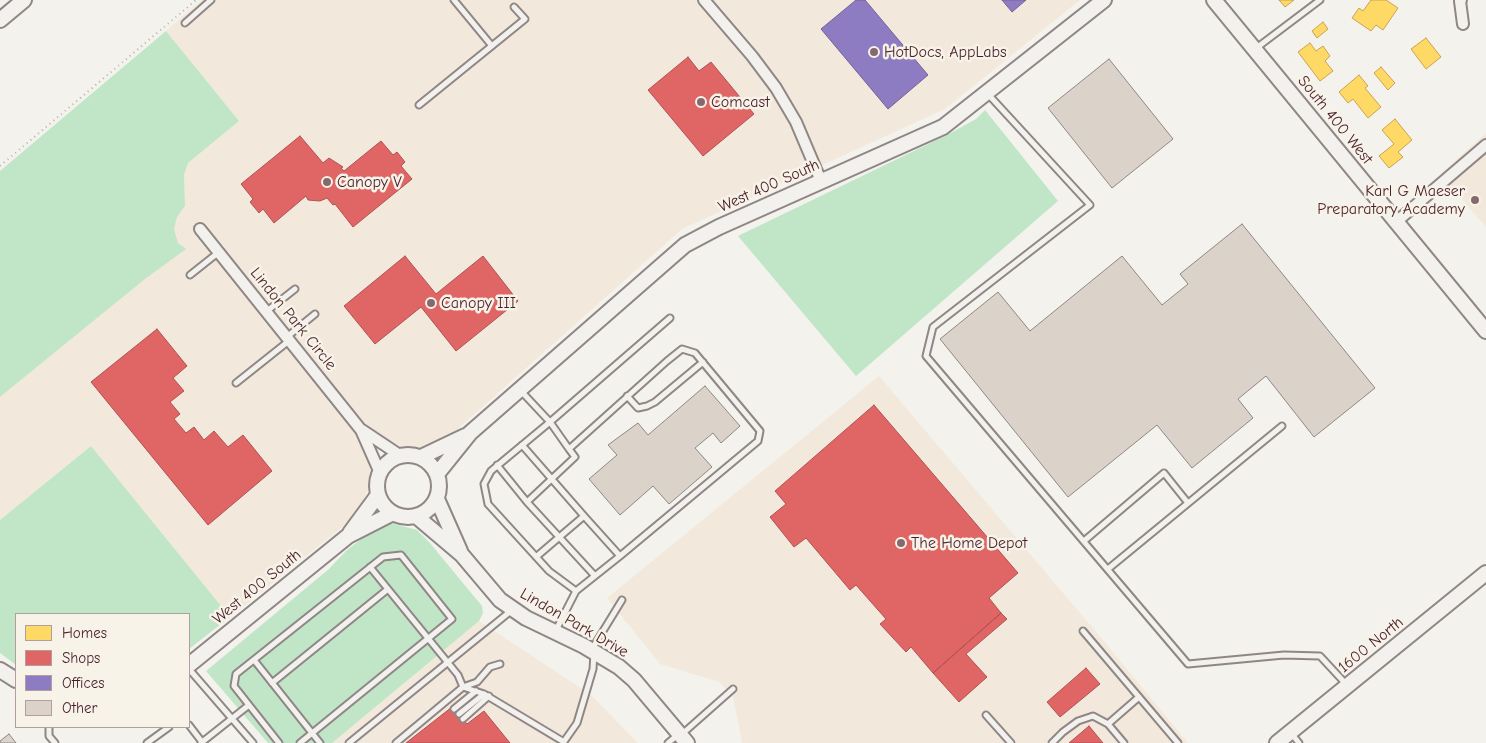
<!DOCTYPE html>
<style>
body{margin:0}
#map{position:relative;width:1486px;height:743px;overflow:hidden;background:#f4f2ec;font-family:"Comic Neue",sans-serif}
canvas{display:block}
.legend{position:absolute;left:15px;top:613px;width:175px;height:115px;box-sizing:border-box;background:#f7f3e8;border:1px solid #b29e9c;margin:0;padding:6px 9px;list-style:none;font-size:15px;color:#4a1f2b}
.legend li{display:flex;align-items:center;gap:10px;height:25px}
.legend b{width:25px;border:1px solid #b29e9c}
</style>
<div id="map">
<canvas width="1486" height="743"></canvas>
<ul class="legend">
<li><b style="height:14px;background:#ffd966"></b>Homes</li>
<li><b style="height:14px;background:#e06666"></b>Shops</li>
<li><b style="height:14px;background:#8e7cc3"></b>Offices</li>
<li><b style="height:14px;background:#dbd3c9"></b>Other</li>
</ul>
</div>
<script>
const c = document.querySelector('canvas').getContext('2d');
c.lineJoin = 'round';
function fillPath(path, color) {
  c.fillStyle = color;
  c.fill(path, 'evenodd');
}
function shape(rows) {
  const path = new Path2D();
  for (const r of rows) {
    if (r.length === 3) {
      path.moveTo(r[0] + r[2], r[1]);
      path.arc(r[0], r[1], r[2], 0, 2 * Math.PI);
      continue;
    }
    path.moveTo(r[0], r[1]);
    for (let i = 2; i < r.length; i += 2) path.lineTo(r[i], r[i + 1]);
  }
  return path;
}
function stroke(path, color, width, dash) {
  c.strokeStyle = color;
  c.lineWidth = width;
  c.lineCap = dash ? 'butt' : 'round';
  c.setLineDash(dash || []);
  c.stroke(path);
}
function write(font, color, halo, rows, align = 'center') {
  c.font = font + ' "Comic Neue",sans-serif';
  c.lineWidth = 5;
  c.setLineDash([]);
  c.textBaseline = 'middle';
  c.strokeStyle = halo;
  c.fillStyle = color;
  for (const [text, x, y, turn = 0] of rows) {
    c.save();
    c.translate(x, y);
    c.rotate((+turn || 0) * Math.PI / 180);
    c.textAlign = isNaN(turn) ? turn : align;
    if (halo) c.strokeText(text, 0, 0);
    c.fillText(text, 0, 0);
    c.restore();
  }
}
fillPath(shape([
 [202,0,1080,0,945,109,682,229,442,443,412,451,383,438,365,452,374,478,356,516,230,617,91,446,0,520,0,397,145,279,185,249,178,243,174,229,177,217,185,206,184,175,188,163,239,121,166,31],
 [1486,133,1486,227,1440,174],
 [879,376,1103,640,1188,743,742,743,733,696,719,682,660,664,607,598],
 [479,621,590,694,638,743,332,743]
]), '#f2e9dc');
fillPath(shape([
 [166,31,239,121,188,163,184,175,185,206,177,217,174,229,178,243,186,249,145,279,0,397,0,171],
 [985,110,1058,201,856,376,738,236,947,135,976,119],
 [91,446,230,617,189,649,189,614,16,614,16,665,0,653,0,520],
 [390,523,417,530,429,542,482,606,483,613,479,621,332,743,268,743,206,671,329,569,347,550,380,525]
]), '#c0e5c7');
const homes = shape([
 [1279,0,1294,0,1285,7,1279,0],
 [1371,0,1386,0,1398,8,1383,30,1376,25,1371,31,1352,18,1359,8,1363,11,1371,0],
 [1323,22,1328,29,1317,38,1312,31,1323,22],
 [1426,38,1441,57,1426,69,1411,49,1426,38],
 [1310,43,1316,51,1323,46,1330,56,1325,61,1333,71,1320,81,1298,52,1310,43],
 [1381,67,1395,83,1388,90,1374,73,1381,67],
 [1359,75,1368,86,1365,88,1381,107,1368,118,1353,99,1348,103,1339,92,1359,75],
 [1395,119,1412,140,1398,152,1403,157,1389,168,1379,156,1394,144,1382,130,1395,119]
]);
fillPath(homes, '#ffd966');
stroke(homes, '#c9a154', 1);
const shops = shape([
 [688,57,699,71,711,62,754,114,703,156,648,90,688,57],
 [300,136,323,163,329,158,343,167,341,168,344,171,381,141,393,155,397,152,405,162,401,166,412,179,353,227,335,204,333,205,327,198,320,201,308,200,306,196,274,223,263,209,259,213,250,202,253,199,241,184,300,136],
 [405,256,436,294,483,256,518,301,456,351,421,307,375,344,344,306,405,256],
 [157,329,187,366,173,378,184,391,170,402,180,414,174,419,186,433,194,427,204,440,214,431,228,447,243,435,272,471,208,525,91,382,157,329],
 [874,405,1018,573,989,598,1001,613,933,673,911,647,906,652,880,624,886,619,856,585,850,590,806,538,794,547,770,517,786,504,775,491,874,405],
 [1001,613,1007,619,966,654,987,677,959,702,933,673,1001,613],
 [1086,668,1100,684,1060,717,1047,702,1086,668],
 [452,707,467,724,484,711,510,743,406,743,452,707],
 [1089,726,1103,743,1069,743,1089,726]
]);
fillPath(shops, '#e06666');
stroke(shops, '#b35154', 1);
const offices = shape([
 [856,0,865,0,928,75,888,109,821,29,856,0],
 [1002,0,1026,0,1012,12,1002,0]
]);
fillPath(offices, '#8e7cc3');
stroke(offices, '#7a6095', 1);
const building = shape([
 [1109,59,1173,139,1112,188,1048,108,1109,59],
 [1242,224,1375,388,1314,437,1266,376,1238,399,1253,418,1192,468,1157,425,1068,497,940,339,998,292,1030,331,1122,256,1162,305,1188,284,1180,274,1242,224],
 [705,386,740,426,721,443,713,433,695,448,712,467,669,504,653,486,620,515,589,479,617,455,608,445,638,423,648,435,705,386],
 [9,734,16,743,0,743,0,741,9,734]
]);
fillPath(building, '#dbd3c9');
stroke(building, '#8f8685', 1);
const lane = shape([
 [454,0,492,46],
 [185,23,211,0],
 [1255,49,1320,0],
 [987,93,1090,205,933,327,926,356,1188,664,1284,655,1320,656,1346,684],
 [419,105,525,19,514,7],
 [190,275,219,252],
 [267,311,295,289],
 [288,336,315,314],
 [236,383,290,340],
 [520,390,550,422,491,471,484,484,488,504,549,571,576,591,620,556,758,441,760,431,695,353,682,349,667,361,569,449,550,422,670,318],
 [627,396,638,408,647,406,655,402,703,362],
 [522,445,584,516,536,557],
 [497,465,527,502,575,457,569,449],
 [527,502,595,576],
 [584,516,620,556],
 [1084,541,1164,473,1188,503],
 [370,567,458,675,463,687,477,682,490,667,500,664],
 [1108,569,1282,426],
 [556,630,576,591],
 [1083,631,1178,743],
 [592,649,622,600],
 [254,660,320,743],
 [189,669,253,743],
 [272,683,388,589],
 [454,709,476,691],
 [459,714,484,694],
 [986,715,1011,743],
 [463,719,489,696],
 [189,725,202,742],
 [49,727,49,736,55,743],
 [1291,733,1299,743],
 [681,735,733,689],
 [147,743,169,727],
 [201,743,249,705],
 [279,743,234,686,236,674,383,557,401,555,452,619,300,743],
 [349,743,512,610],
 [396,743,463,687,484,694,564,742],
 [563,743,577,723,593,669,594,653],
 [668,743,679,734],
 [1052,743,1063,732,1078,721,1093,716,1108,724],
 [1124,743,1108,724,1139,697]
]);
const street = shape([
 [704,0,752,56,776,88,796,122,821,181],
 [1461,0,1460,1,1463,24],
 [1396,222,1486,145],
 [200,229,361,430,380,473],
 [362,430,401,456]
]);
const secondary = shape([
 [1214,0,1486,331],
 [0,20,24,0],
 [408,486,31],
 [421,457,465,436],
 [437,474,470,433,685,245,719,227,943,127,1104,0],
 [437,499,460,551],
 [416,516,462,555,500,600,526,618,584,646,619,667,634,680,687,743],
 [350,533,378,495],
 [189,665,348,536,393,513],
 [0,670,16,680],
 [1277,743,1486,573]
]);
stroke(lane, '#8f8685', 9);
stroke(street, '#8f8685', 14);
stroke(secondary, '#8f8685', 18);
stroke(shape([
 [0,166,196,0]
]), '#b6b0ae', 2, [1, 4]);
stroke(lane, '#f2f1ed', 5);
stroke(street, '#f2f1ed', 10);
stroke(secondary, '#f2f1ed', 14);
for (const [x, y, r, color] of [
 [874,52,5,"#86696f"],
 [701,102,5,"#86696f"],
 [327,182,5,"#86696f"],
 [1475,200,5,"#86696f"],
 [431,303,5,"#86696f"],
 [901,543,5,"#86696f"]
]) {
  const dot = new Path2D();
  dot.arc(x, y, r, 0, 2 * Math.PI);
  c.fillStyle = color;
  c.fill(dot);
  stroke(dot, '#f7f3e8', 2);
}
write('16px', '#4a1f2b', '#f7f3e8', [
 ["HotDocs, AppLabs",884,52],
 ["Comcast",711,102],
 ["Canopy V",337,182],
 ["Karl G Maeser",1465,191,"right"],
 ["Preparatory Academy",1465,209,"right"],
 ["Canopy III",441,303],
 ["The Home Depot",911,543]
], 'left');
write('16px', '#4a1f2b', '#f7f3e8', [
 ["South 400 West",1335,120,51],
 ["West 400 South",769,186,-24],
 ["Lindon Park Circle",293,319,51],
 ["West 400 South",257,587,-39],
 ["Lindon Park Drive",574,623,30],
 ["1600 North",1371,645,-39]
]);
</script>
